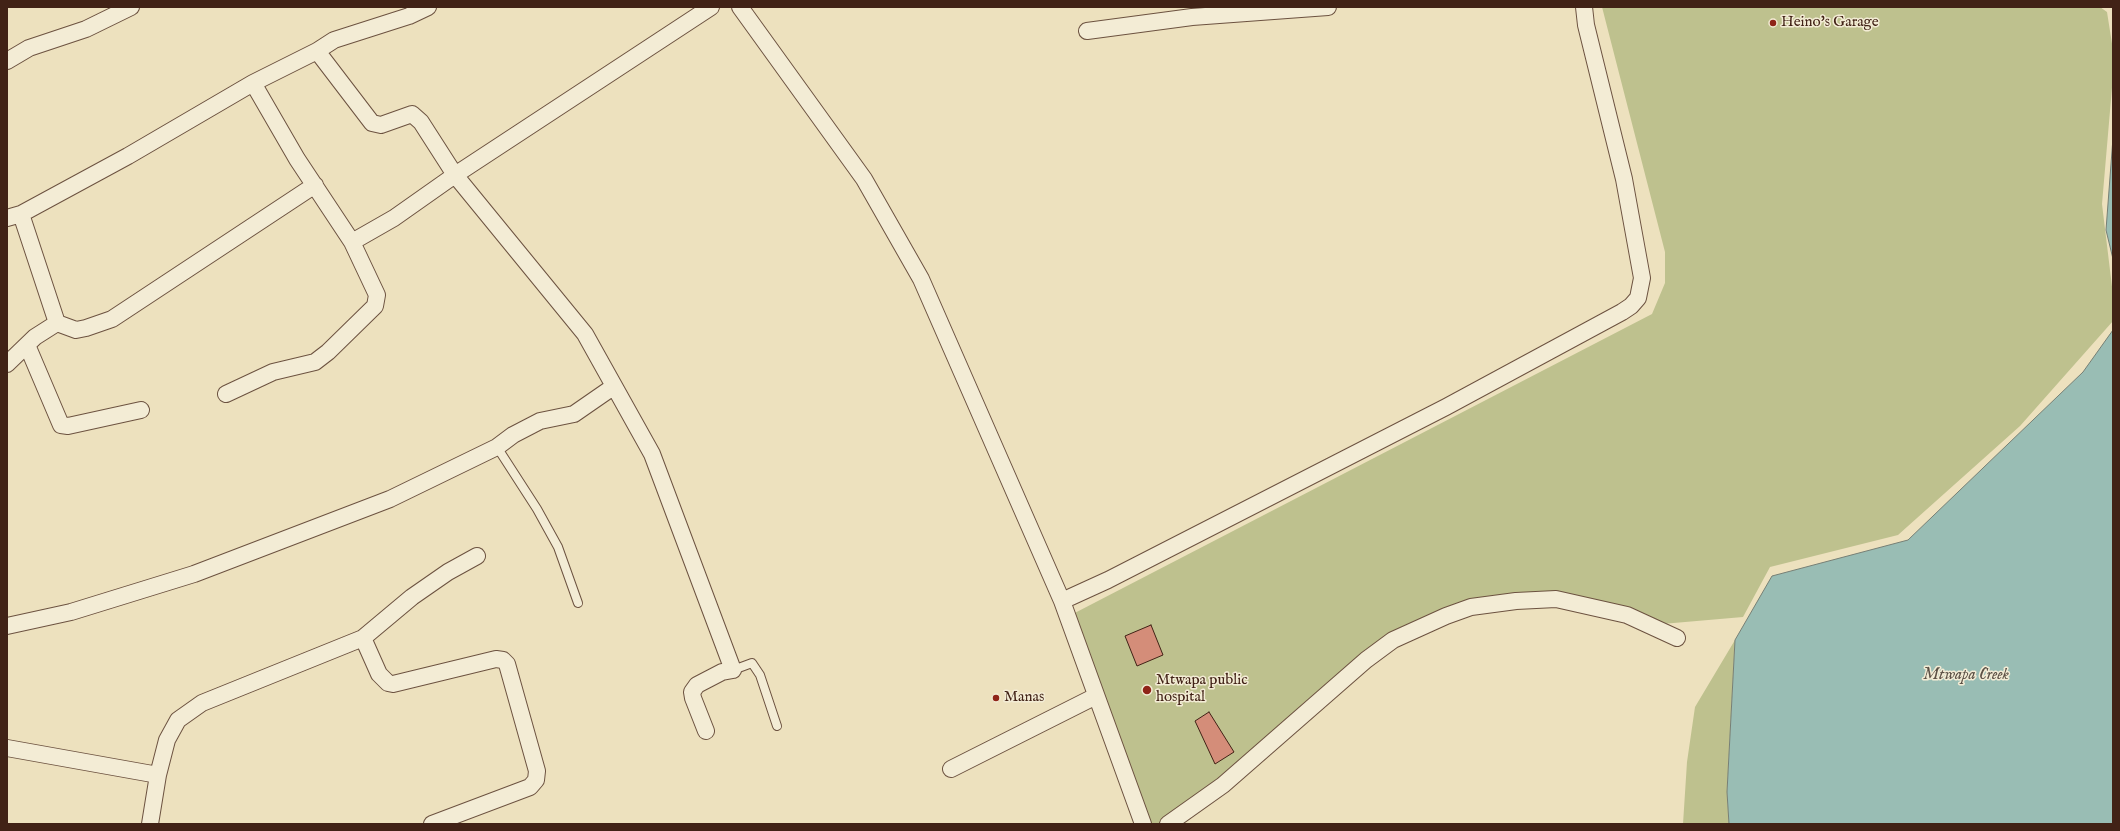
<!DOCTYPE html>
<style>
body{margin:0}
#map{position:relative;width:2120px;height:831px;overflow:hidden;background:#ede1be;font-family:"IM FELL English",serif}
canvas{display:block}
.frame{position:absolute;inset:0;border:8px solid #412216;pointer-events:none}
</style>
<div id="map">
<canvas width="2120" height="831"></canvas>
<div class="frame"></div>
</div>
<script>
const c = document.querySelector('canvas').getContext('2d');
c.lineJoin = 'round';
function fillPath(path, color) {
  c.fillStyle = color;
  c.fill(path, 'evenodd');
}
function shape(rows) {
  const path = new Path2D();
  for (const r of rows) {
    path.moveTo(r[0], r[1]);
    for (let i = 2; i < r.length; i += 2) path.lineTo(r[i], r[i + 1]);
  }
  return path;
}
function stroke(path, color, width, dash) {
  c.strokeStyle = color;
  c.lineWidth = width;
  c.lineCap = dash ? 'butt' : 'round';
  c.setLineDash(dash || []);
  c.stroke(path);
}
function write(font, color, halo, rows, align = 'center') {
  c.font = font + ' "IM FELL English",serif';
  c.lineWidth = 3;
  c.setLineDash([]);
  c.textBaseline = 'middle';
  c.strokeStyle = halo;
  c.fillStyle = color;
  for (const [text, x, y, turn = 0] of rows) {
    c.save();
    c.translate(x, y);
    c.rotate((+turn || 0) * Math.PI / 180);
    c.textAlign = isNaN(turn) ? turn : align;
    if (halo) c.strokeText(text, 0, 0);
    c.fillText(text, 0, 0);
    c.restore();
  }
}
fillPath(shape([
 [1602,7,2100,7,2107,12,2113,50,2113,76,2102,204,2113,295,2113,321,2020,426,1898,535,1770,567,1743,617,1662,624,1594,602,1438,613,1163,824,1151,824,1067,617,1652,314,1665,283,1665,252],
 [1735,640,1727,792,1729,824,1683,824,1687,762,1695,707]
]), '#bec18e');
const water = shape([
 [2113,138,2113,259,2106,230,2113,138],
 [2113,330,2113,824,1729,824,1727,792,1735,640,1772,576,1908,540,2083,372,2113,330]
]);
fillPath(water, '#99bdb4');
stroke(water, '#767f75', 1);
const building = shape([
 [1151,625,1163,655,1137,666,1125,636,1151,625],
 [1209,712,1234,752,1215,764,1195,721,1209,712]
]);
fillPath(building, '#d48d79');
stroke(building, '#412216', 1);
const lane = shape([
 [497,447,537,509,558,547,578,603],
 [733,670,752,663,760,675,777,726]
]);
const street = shape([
 [740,7,864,179,921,279,1062,601,1143,824],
 [1087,31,1192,17,1328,7],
 [317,51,372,123,381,125,412,114,421,122,455,175,585,334,652,454,733,670,722,672,697,685,692,692,693,698,706,731],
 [7,61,29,48,86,29,131,7],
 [253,83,317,51,334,40,409,16,428,7],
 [21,214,57,323],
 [7,218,21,214,128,156,253,83,297,159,352,242],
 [27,345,61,425,68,426,141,410],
 [7,364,35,337,57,323,76,330,86,328,112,319,315,185],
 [226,394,273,372,315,362,328,352,375,306,377,295,352,242,394,218,455,175,711,7],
 [1062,601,1108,580,1446,407,1622,312,1631,306,1638,298,1642,278,1624,179,1586,25,1584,7],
 [7,626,71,612,194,574,390,499,497,447,513,435,540,421,574,414,613,387],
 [363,638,379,674,388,683,393,684,496,659,503,660,507,664,537,771,536,780,530,787,432,824],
 [7,748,158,775,167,740,178,720,202,703,363,638,412,597,448,572,477,556],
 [951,769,1096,696],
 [150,824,158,775],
 [1168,824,1223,785,1366,660,1393,640,1446,616,1471,607,1516,601,1556,599,1627,615,1677,638]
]);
stroke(lane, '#6c5240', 10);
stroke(street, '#6c5240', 18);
stroke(lane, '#f3ecd5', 8);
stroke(street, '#f3ecd5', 16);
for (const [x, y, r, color] of [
 [1773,23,4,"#8f2418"],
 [1147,690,5,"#8f2418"],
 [996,698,4,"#8f2418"]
]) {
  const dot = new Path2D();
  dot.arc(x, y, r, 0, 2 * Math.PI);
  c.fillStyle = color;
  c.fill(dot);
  stroke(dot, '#f3ecd5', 1.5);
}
write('15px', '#412216', '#f3ecd5', [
 ["Heino's Garage",1781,23],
 ["Mtwapa public",1156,681],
 ["hospital",1156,698],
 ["Manas",1004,698]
], 'left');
write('italic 16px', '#5b5045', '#f3ecd5', [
 ["Mtwapa Creek",1966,676]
]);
</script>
